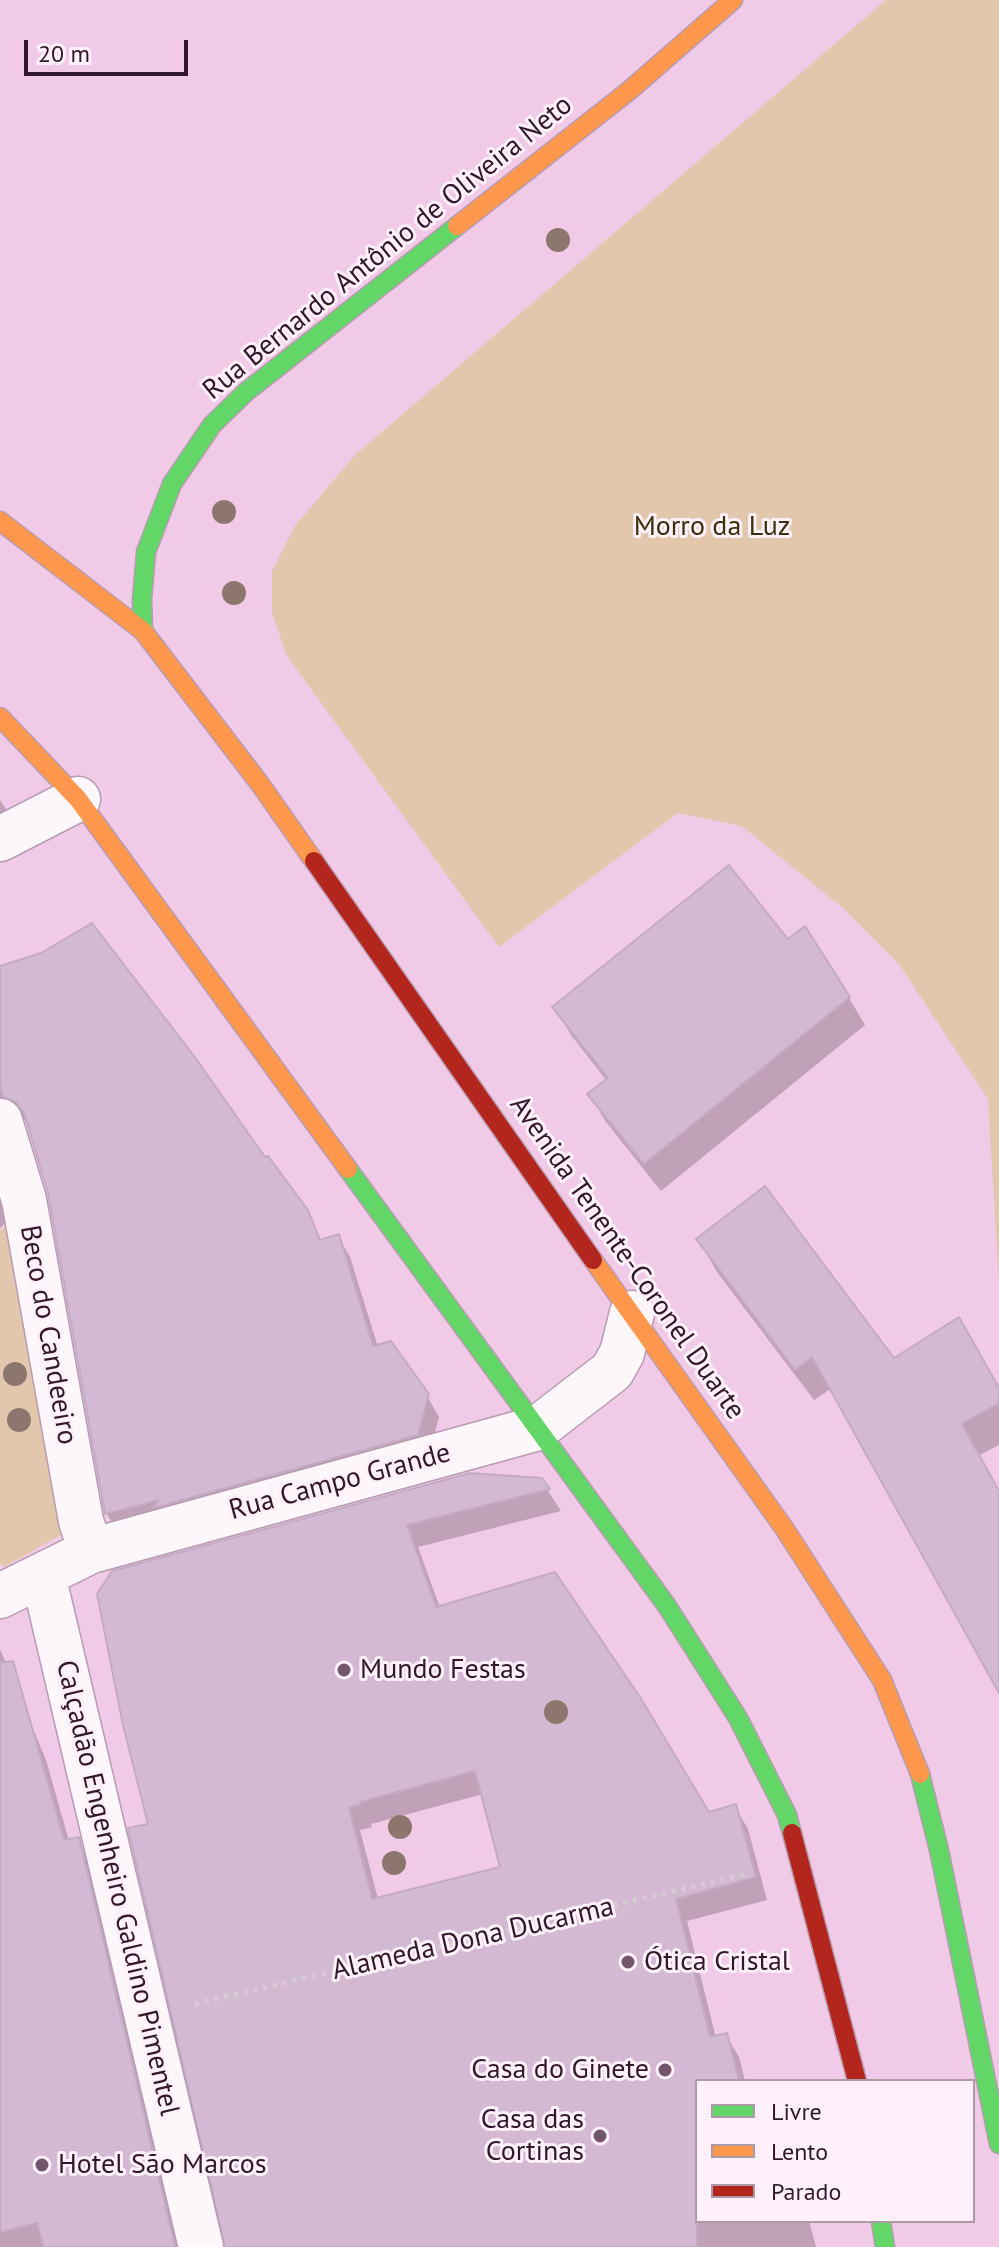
<!DOCTYPE html>
<meta charset="utf-8">
<style>
body{margin:0}
#map{position:relative;width:999px;height:2247px;overflow:hidden;background:#f0cae6;font-family:"PT Sans",sans-serif}
canvas{display:block}
.legend{position:absolute;left:695px;top:2079px;width:280px;height:144px;box-sizing:border-box;background:#fff0fa;border:2px solid #ad9aa7;margin:0;padding:10px 14px;list-style:none;font-size:24px;color:#31182b}
.legend li{display:flex;align-items:center;gap:16px;height:40px}
.legend b{width:40px;border:2px solid #ad9aa7}
.scale{position:absolute;left:24px;top:40px;width:164px;height:36px;box-sizing:border-box;border:4px solid #31182b;border-top:0;padding-left:10px;font-size:24px;line-height:28px;white-space:nowrap;color:#31182b;-webkit-text-stroke:6px #fff0fa;paint-order:stroke}
</style>
<div id="map">
<canvas width="999" height="2247"></canvas>
<ul class="legend">
<li><b style="height:10px;background:#63d668"></b>Livre</li>
<li><b style="height:10px;background:#ff974d"></b>Lento</li>
<li><b style="height:10px;background:#b3261e"></b>Parado</li>
</ul>
<div class="scale">20 m</div>
</div>
<script>
const c = document.querySelector('canvas').getContext('2d');
c.lineJoin = 'round';
function fillPath(path, color) {
  c.fillStyle = color;
  c.fill(path, 'evenodd');
}
function shape(rows) {
  const path = new Path2D();
  for (const r of rows) {
    path.moveTo(r[0], r[1]);
    for (let i = 2; i < r.length; i += 2) path.lineTo(r[i], r[i + 1]);
  }
  return path;
}
function stroke(path, color, width, dash) {
  c.strokeStyle = color;
  c.lineWidth = width;
  c.lineCap = dash ? 'butt' : 'round';
  c.setLineDash(dash || []);
  c.stroke(path);
}
function write(font, color, halo, rows, align = 'center') {
  c.font = font + ' "PT Sans",sans-serif';
  c.lineWidth = 6;
  c.setLineDash([]);
  c.textBaseline = 'middle';
  c.strokeStyle = halo;
  c.fillStyle = color;
  for (const [text, x, y, turn = 0] of rows) {
    c.save();
    c.translate(x, y);
    c.rotate((+turn || 0) * Math.PI / 180);
    c.textAlign = isNaN(turn) ? turn : align;
    if (halo) c.strokeText(text, 0, 0);
    c.fillText(text, 0, 0);
    c.restore();
  }
}
fillPath(shape([
 [886,0,999,0,999,1281,988,1099,899,964,844,909,742,826,678,813,499,947,287,656,272,613,272,571,295,526,355,455],
 [16,1219,75,1527,4,1567,0,1563,0,1230]
]), '#e2c7ac');
fillPath(shape([
 [0,800,18,828,0,840],
 [787,942,849,998,865,1025,661,1191,606,1122,590,1095,607,1081,571,1035,555,1008],
 [0,968,265,1160,306,1211,322,1242,338,1236,350,1257,378,1347,427,1396,439,1417,429,1455,119,1534,107,1514,51,1195,28,1122,18,1117,0,1120],
 [0,1194,8,1221,0,1228],
 [699,1240,894,1361,999,1391,999,1445,978,1456,999,1494,999,1689,832,1388,814,1400,717,1272],
 [541,1480,561,1511,418,1547,440,1608,708,1814,735,1807,748,1829,767,1900,687,1921,716,2038,726,2035,739,2057,745,2081,697,2081,697,2221,809,2221,816,2247,227,2247,150,1825,99,1595],
 [483,1794,502,1868,378,1899,360,1830,372,1827,371,1824],
 [0,1649,46,1760,69,1841,78,1839,91,1862,181,2247,0,2247]
]), '#0003');
const building = shape([
 [729,865,788,939,805,926,850,997,644,1164,587,1094,608,1078,552,1007,729,865],
 [92,923,194,1056,265,1157,268,1156,308,1210,320,1240,339,1234,373,1346,391,1341,429,1394,418,1435,153,1508,159,1500,105,1514,48,1193,24,1113,16,1102,3,1097,0,1085,0,966,41,953,92,923],
 [765,1186,894,1358,959,1317,999,1388,999,1403,962,1424,999,1491,999,1693,812,1357,795,1370,696,1239,765,1186],
 [470,1473,542,1478,550,1489,407,1525,436,1607,555,1572,640,1697,709,1812,736,1804,756,1877,676,1899,710,2037,727,2033,739,2081,697,2081,697,2247,225,2247,128,1828,148,1824,123,1725,97,1594,112,1571,470,1473],
 [475,1771,500,1867,372,1899,349,1808,360,1805,360,1802,475,1771],
 [13,1661,64,1840,79,1837,175,2247,44,2247,37,2223,0,2232,0,1663,13,1661]
]);
fillPath(building, '#d3b9d2');
stroke(building, '#c4abc3', 2);
const street = shape([
 [0,839,78,799],
 [0,1121,24,1200,81,1521,91,1551],
 [43,1575,201,2247],
 [0,1596,91,1551,538,1428,612,1371,622,1353,632,1313]
]);
const fast = shape([
 [143,631,142,600,146,552,172,484,212,425,246,392,457,226],
 [348,1169,667,1606,738,1718,787,1815,792,1833],
 [920,1774,939,1850,999,2144],
 [881,2221,885,2247]
]);
const slow = shape([
 [457,226,630,90,733,0],
 [0,521,143,631,260,784,314,861],
 [0,717,78,799,348,1169],
 [593,1260,784,1528,882,1680,920,1774]
]);
const jam = shape([
 [314,861,593,1260],
 [792,1833,857,2081]
]);
stroke(street, '#b89cb1', 47);
stroke(fast, '#b89cb1', 21);
stroke(slow, '#b89cb1', 21);
stroke(jam, '#b89cb1', 21);
stroke(shape([
 [195,2004,750,1873]
]), '#d7ccd4', 5, [4, 6]);
stroke(street, '#fdf7fb', 44);
stroke(fast, '#63d668', 18);
stroke(slow, '#ff974d', 18);
stroke(jam, '#b3261e', 18);
c.fillStyle = '#8c766e';
for (const [x, y] of [
 [558,240],
 [224,512],
 [234,593],
 [15,1374],
 [19,1420],
 [556,1712],
 [400,1827],
 [394,1863]
]) {
  c.beginPath();
  c.arc(x, y, 12, 0, 2 * Math.PI);
  c.fill();
}
for (const [x, y, r, color] of [
 [344,1670,8,"#74566c"],
 [628,1962,8,"#74566c"],
 [665,2070,8,"#74566c"],
 [600,2136,8,"#74566c"],
 [42,2165,8,"#74566c"]
]) {
  const dot = new Path2D();
  dot.arc(x, y, r, 0, 2 * Math.PI);
  c.fillStyle = color;
  c.fill(dot);
  stroke(dot, '#fff0fa', 3);
}
write('28px', '#31182b', '#fff0fa', [
 ["Rua Bernardo Antônio de Oliveira Neto",388,248,-39],
 ["Avenida Tenente-Coronel Duarte",627,1258,55],
 ["Beco do Candeeiro",48,1335,80],
 ["Rua Campo Grande",340,1482,-15],
 ["Calçadão Engenheiro Galdino Pimentel",117,1888,77],
 ["Alameda Dona Ducarma",473,1939,-13]
]);
write('28px', '#3a310b', '#fff0fa', [
 ["Morro da Luz",712,527]
]);
write('28px', '#31182b', '#fff0fa', [
 ["Mundo Festas",360,1670],
 ["Ótica Cristal",644,1962],
 ["Casa do Ginete",649,2070,"right"],
 ["Casa das",584,2120,"right"],
 ["Cortinas",584,2152,"right"],
 ["Hotel São Marcos",58,2165]
], 'left');
</script>
